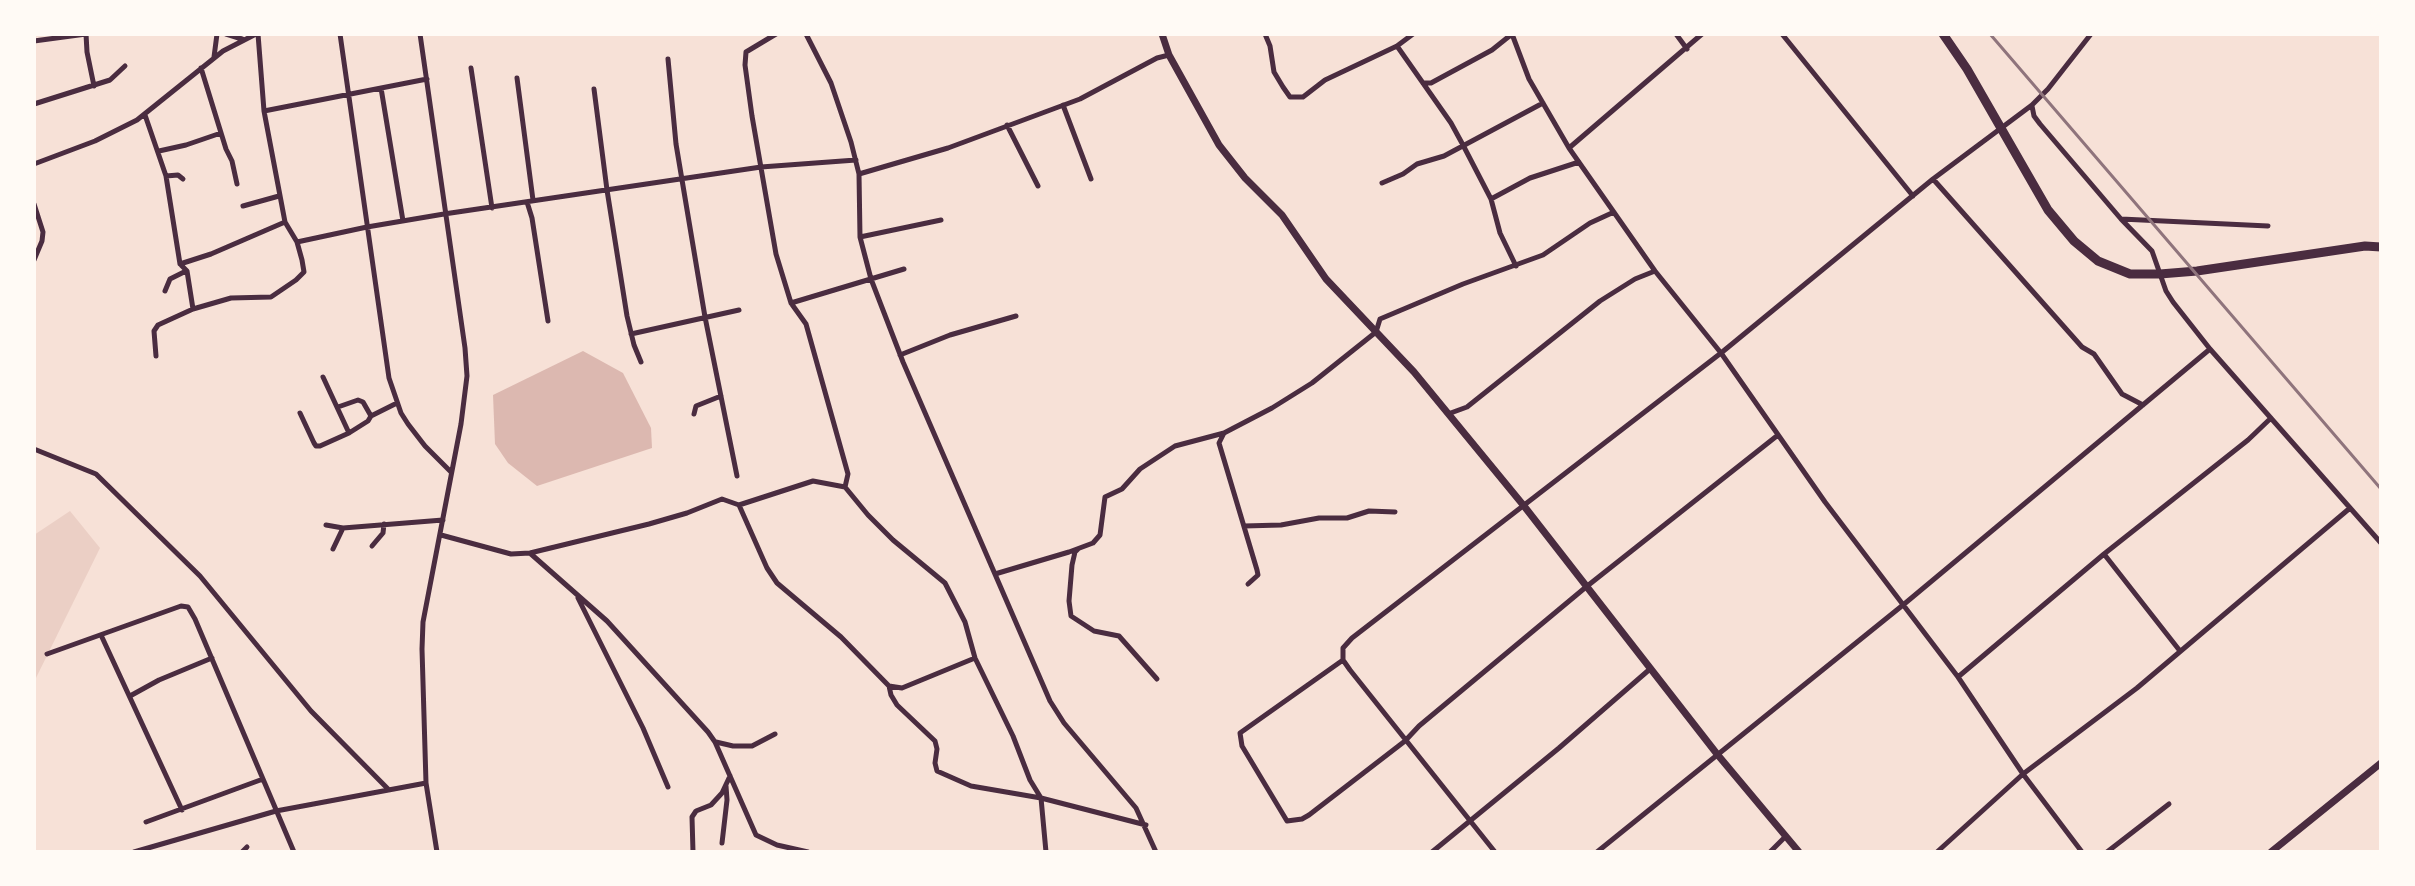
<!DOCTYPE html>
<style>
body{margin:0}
#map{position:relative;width:2415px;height:886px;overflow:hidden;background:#f7e1d7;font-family:"Titillium Web",sans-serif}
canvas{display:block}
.frame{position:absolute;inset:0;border:36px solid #fffaf5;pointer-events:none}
</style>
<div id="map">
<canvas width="2415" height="886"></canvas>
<div class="frame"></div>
</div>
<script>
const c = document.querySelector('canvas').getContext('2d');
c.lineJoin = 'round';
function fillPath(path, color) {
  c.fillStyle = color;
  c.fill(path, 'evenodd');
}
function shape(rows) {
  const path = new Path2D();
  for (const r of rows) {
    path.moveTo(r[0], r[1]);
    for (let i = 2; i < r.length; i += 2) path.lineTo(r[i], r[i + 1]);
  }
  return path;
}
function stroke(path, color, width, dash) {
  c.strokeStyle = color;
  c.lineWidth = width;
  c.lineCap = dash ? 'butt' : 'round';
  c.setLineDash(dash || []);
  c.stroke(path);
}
fillPath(shape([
 [70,511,100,548,34,682,34,535]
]), '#ebcfc5');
fillPath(shape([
 [583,351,623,373,651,428,652,448,537,486,508,463,495,444,493,395]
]), '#dcb8b0');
stroke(shape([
 [226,34,242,39],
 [340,34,389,378,401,413,408,424,425,446,451,472],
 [420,34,465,348,467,376,461,424,423,622,422,649,426,783,437,852],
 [776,34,746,52,745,65,752,116,776,254,791,303,806,324,848,474,845,487],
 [806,34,831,83,851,142,859,174,860,237,871,279,903,362,1050,701,1064,723,1136,808,1156,852],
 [1265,34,1270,46,1274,72,1283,87,1290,97,1303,97,1325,80,1397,46,1413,34],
 [1512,34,1529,79,1569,148,1655,271,1721,353,1825,502,1958,677,2023,774,2082,852],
 [1676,34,1687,49],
 [1782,34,1913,196],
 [34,41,86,34,87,52,94,86],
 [1397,46,1451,123,1463,145,1491,199,1500,233,1516,266],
 [214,57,217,34],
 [668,59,676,144,705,317,737,476],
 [201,68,226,149,232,161,237,184],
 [471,68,492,208],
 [517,78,533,200],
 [1423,83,1431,83,1492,50,1512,34],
 [381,88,403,221],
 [594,89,607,190,627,316,634,345,641,362],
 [34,104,110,80,125,66],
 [1063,105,1091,179],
 [2032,106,2034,116,2040,124,2121,219,2268,226],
 [264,111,427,79],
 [145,115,166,176,180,264,187,271,193,309,158,325,154,331,156,356],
 [1007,125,1038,186],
 [1569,148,1702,34],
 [159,151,186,145,221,133],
 [34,164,95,141,137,120,223,51,256,34],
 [859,174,948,148,1080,99,1157,58,1169,55],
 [166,176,178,175,183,179],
 [1933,179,2082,347,2094,354,2122,394,2143,405],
 [1382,183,1403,174,1417,164,1444,156,1543,103],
 [1491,199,1530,178,1579,162],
 [527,202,532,218,548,321],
 [34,204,43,232,42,241,34,260],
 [243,206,279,196],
 [2121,219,2152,251,2166,291,2173,302,2210,349,2381,543],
 [860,237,941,220],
 [297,242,367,227,444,214,761,167,856,160],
 [180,264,211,254,285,222,264,111,258,34],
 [165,291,170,279,186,271],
 [791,303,904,269],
 [193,309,231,298,271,297,296,280,304,272,302,260,297,242,285,222],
 [631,334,739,310],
 [900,355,950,335,1016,316],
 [323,377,349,433],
 [338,407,358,400,363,402,371,416],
 [300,413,314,443,316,446,320,446,349,433,368,421,371,416,397,403],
 [694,414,696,406,721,396],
 [1448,414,1467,407,1600,301,1635,279,1655,271],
 [1224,433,1219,443,1257,570,1258,575,1248,584],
 [34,449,96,474,200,576,311,711,388,789],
 [739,505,767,568,777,583,841,637,889,686,902,688,975,658],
 [326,525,343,528,443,520],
 [1244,526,1281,525,1319,518,1347,518,1369,511,1395,512],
 [441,535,511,554,530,553,649,524,687,513,722,499,739,505,813,481,845,487,868,515,893,540,945,583,965,622,975,658,1013,736,1030,780,1041,798,1146,825],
 [372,546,383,533,384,524],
 [333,549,343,528],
 [1078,549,1075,552,1072,565,1069,601,1071,616,1094,631,1119,636,1157,679],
 [531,554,607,621,708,732,715,742,756,835,777,845,808,852],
 [2104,554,2180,651],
 [995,574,1069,552,1093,543,1100,535,1105,497,1122,489,1140,469,1175,446,1224,433,1272,408,1312,383,1376,332,1380,319,1463,284,1543,255,1590,223,1614,212],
 [578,598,643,728,668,787],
 [101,635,182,810],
 [47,654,181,606,188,607,195,619,294,852],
 [1343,660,1240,733,1242,746,1287,821,1302,819,1309,815,1405,741,1419,726,1586,587,1778,435],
 [1958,677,2104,554,2248,440,2271,418],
 [889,686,891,695,897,705,935,741,937,749,935,763,937,771,971,786,1041,798,1046,852],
 [130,696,159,680,212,658],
 [716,742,733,746,752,746,775,734],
 [146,822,263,779],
 [722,843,727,800,726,786],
 [134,852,276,811,426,783],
 [242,852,247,847],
 [693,852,692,817,696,811,711,805,722,793,730,776],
 [1432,852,1559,748,1650,669],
 [1495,852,1350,670,1343,660,1343,648,1352,638,1721,353,1933,179,2032,105,2048,89,2091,34],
 [1597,852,1903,605,2210,349],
 [1770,852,1786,836],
 [1937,852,2023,774,2137,688,2350,508],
 [2107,852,2169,804]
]), '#4a2c40', 5);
stroke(shape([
 [1162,34,1169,55,1219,145,1245,178,1282,215,1326,279,1414,372,1524,506,1717,754,1799,852],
 [2271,852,2381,763]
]), '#4a2c40', 7);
stroke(shape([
 [1943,34,1967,69,2048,210,2074,241,2098,261,2130,274,2160,274,2197,271,2365,246,2381,247]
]), '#4a2c40', 9);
stroke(shape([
 [1990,34,2381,489]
]), '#8f747c', 3);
</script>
